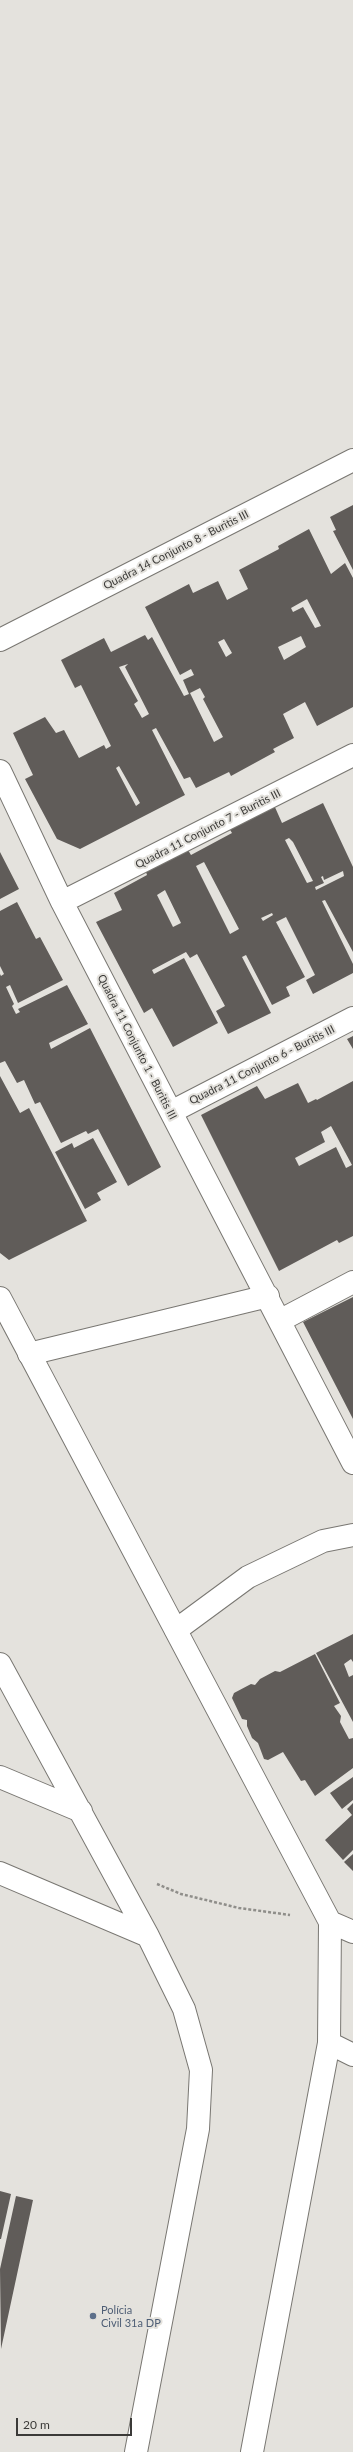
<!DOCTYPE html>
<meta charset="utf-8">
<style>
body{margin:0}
#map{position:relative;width:353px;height:2452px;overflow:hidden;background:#e4e2dd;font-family:Lato,sans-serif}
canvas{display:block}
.scale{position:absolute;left:16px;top:2418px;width:116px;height:18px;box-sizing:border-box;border:2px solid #3b3a38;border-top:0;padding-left:5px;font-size:12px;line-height:14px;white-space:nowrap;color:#3b3a38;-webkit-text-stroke:3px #e4e2dd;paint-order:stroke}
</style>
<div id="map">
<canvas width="353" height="2452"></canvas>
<div class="scale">20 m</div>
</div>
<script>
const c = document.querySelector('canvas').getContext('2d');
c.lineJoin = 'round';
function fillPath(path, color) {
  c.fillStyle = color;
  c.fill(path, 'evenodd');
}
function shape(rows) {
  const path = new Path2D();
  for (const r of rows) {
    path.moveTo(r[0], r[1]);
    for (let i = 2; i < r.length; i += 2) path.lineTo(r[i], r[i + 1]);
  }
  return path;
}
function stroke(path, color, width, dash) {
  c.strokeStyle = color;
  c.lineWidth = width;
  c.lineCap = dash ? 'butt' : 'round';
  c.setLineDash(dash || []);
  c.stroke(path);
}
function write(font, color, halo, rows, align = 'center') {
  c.font = font + ' Lato,sans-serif';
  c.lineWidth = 4;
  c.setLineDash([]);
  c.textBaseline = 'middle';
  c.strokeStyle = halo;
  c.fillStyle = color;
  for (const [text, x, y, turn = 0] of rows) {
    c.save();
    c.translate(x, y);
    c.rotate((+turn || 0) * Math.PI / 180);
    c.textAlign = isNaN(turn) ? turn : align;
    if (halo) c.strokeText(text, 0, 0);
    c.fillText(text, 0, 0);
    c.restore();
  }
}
fillPath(shape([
 [353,505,353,570,333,531,336,530,330,517],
 [309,529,331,574,345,563,353,578,353,707,317,726,305,702,283,714,294,738,273,749,275,752,231,776,229,772,196,788,190,777,184,779,156,728,152,730,185,795,80,849,57,839,25,779,33,775,13,733,45,717,56,733,64,730,79,758,104,745,106,749,111,746,81,685,75,688,61,660,104,638,111,652,145,635,148,640,152,637,184,696,189,694,183,680,194,675,191,669,180,675,145,607,189,584,193,593,218,581,227,600,248,589,239,570,279,549,278,546],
 [307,599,321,626,315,628,303,607,293,612,291,608],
 [301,636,306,647,284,660,278,647],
 [224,639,232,653,226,657,218,642],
 [128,664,125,667,149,714,142,718,134,704,138,701,119,667],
 [200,688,205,697,203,699,223,737,214,742,190,693],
 [119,766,140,803,136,806,116,768],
 [323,803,353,867,353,952,325,900,322,901,353,964,353,973,313,994,306,980,315,975,286,917,276,922,305,977,286,987,290,996,272,1005,246,955,242,957,271,1013,228,1034,216,1011,225,1006,197,954,190,958,186,952,152,970,154,974,184,958,218,1023,173,1047,152,1008,144,1013,96,922,122,910,114,893,147,875,146,872,188,850,191,855,232,833,229,828,274,805,282,823],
 [289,838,293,842,313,881,307,883,285,840],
 [204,862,239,929,230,934,196,866],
 [343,871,344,876,316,890,315,887,324,883,321,877,323,876,324,880],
 [165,890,181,923,173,927,157,895],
 [272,913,273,915,263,921,261,918],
 [0,852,19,889,0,899],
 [17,902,36,939,40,937,63,980,18,1003,10,985,6,987,14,1004,12,1006,16,1014,20,1012,18,1009,67,985,88,1024,49,1043,51,1049,90,1028,161,1167,128,1186,98,1129,88,1134,86,1131,61,1143,40,1102,35,1104,24,1080,17,1083,5,1061,0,1063,0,974,1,976,4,974,0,966,0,911],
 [353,1036,353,1049,347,1039],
 [0,1076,20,1113,29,1108,87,1221,9,1260,0,1253],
 [353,1081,353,1236,339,1243,337,1240,279,1271,201,1115,257,1086,265,1099,298,1083,308,1103,316,1099,317,1100],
 [331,1126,352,1165,346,1168,336,1147,299,1166,295,1158,325,1142,321,1132],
 [93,1138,117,1182,97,1193,101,1200,85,1209,55,1152,72,1143,74,1148],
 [353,1297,353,1419,303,1322],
 [353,1634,353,1662,351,1659,344,1664,349,1677,353,1675,353,1722,316,1653],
 [315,1654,340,1703,334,1706,341,1716,340,1722,349,1739,353,1738,353,1768,315,1796,305,1780,301,1781,283,1752,268,1760,264,1759,258,1743,252,1738,247,1726,247,1720,242,1719,232,1698,234,1693,251,1684,255,1685,260,1679,275,1671,280,1672],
 [353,1777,353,1800,342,1809,330,1793],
 [353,1803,353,1850,343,1860,325,1840,352,1815,347,1809],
 [353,1854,353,1871,344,1862],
 [0,2191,11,2194,1,2239,0,2239],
 [16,2196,33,2200,1,2349,0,2269]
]), '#605c59');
const minor = shape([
 [0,640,353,460],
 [0,771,62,902,353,1463],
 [62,902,353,755],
 [171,1112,353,1018],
 [281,1320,353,1282],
 [29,1354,268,1296],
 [176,1630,248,1577,323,1541,353,1535]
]);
const tertiary = shape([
 [0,1298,330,1922,329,2043,252,2452],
 [0,1664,148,1936,184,2009,201,2070,198,2129,136,2452],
 [0,1777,81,1811],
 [0,1873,148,1936],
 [330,1922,353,1932],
 [329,2043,353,2055]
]);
stroke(minor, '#797772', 24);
stroke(tertiary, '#797772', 24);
stroke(shape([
 [157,1884,181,1894,239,1908,290,1915]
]), '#8f8e8a', 2.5, [3, 2]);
stroke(minor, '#fff', 22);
stroke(tertiary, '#fff', 22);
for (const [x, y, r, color] of [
 [93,2316,4,"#5c6f8a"]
]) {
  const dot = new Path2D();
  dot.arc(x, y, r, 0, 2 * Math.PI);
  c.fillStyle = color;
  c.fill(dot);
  stroke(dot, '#e4e2dd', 1.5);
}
write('11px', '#3b3a38', '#e4e2dd', [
 ["Quadra 14 Conjunto 8 - Buritis III",176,550,-27],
 ["Quadra 11 Conjunto 7 - Buritis III",208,829,-27],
 ["Quadra 11 Conjunto 1 - Buritis III",137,1047,63],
 ["Quadra 11 Conjunto 6 - Buritis III",262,1065,-27]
]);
write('11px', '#4e5e75', '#e4e2dd', [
 ["Polícia",101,2310],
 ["Civil 31a DP",101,2323]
], 'left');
</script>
